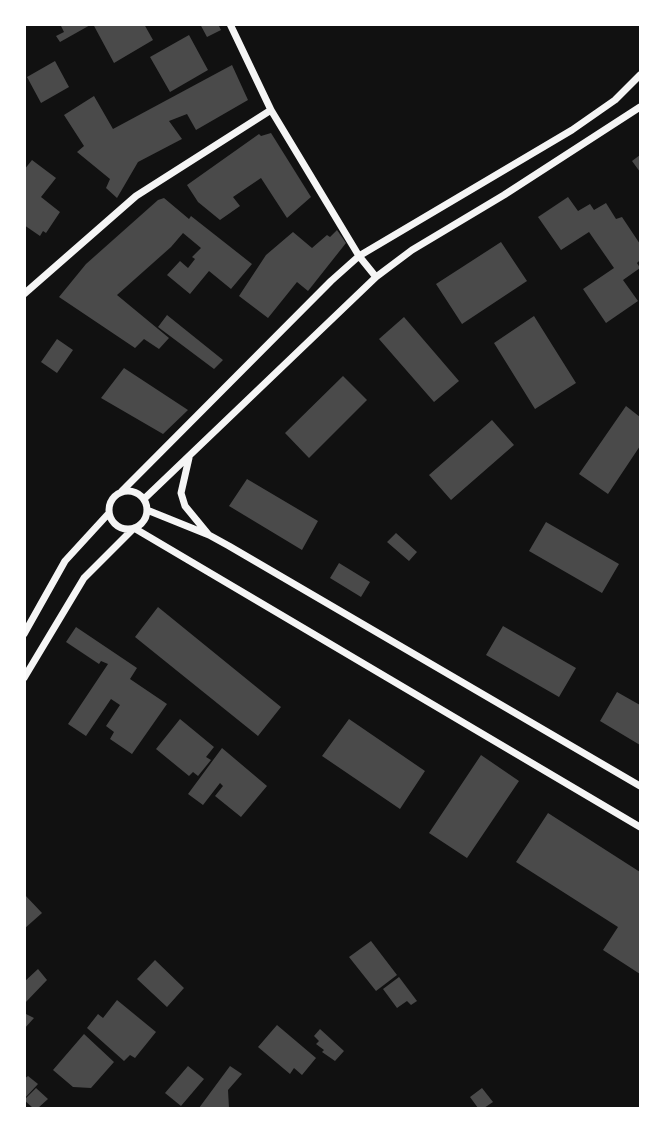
<!DOCTYPE html>
<style>
body{margin:0}
#map{position:relative;width:665px;height:1133px;overflow:hidden;background:#111;font-family:Montserrat,sans-serif}
canvas{display:block}
.frame{position:absolute;inset:0;border:26px solid #fff;pointer-events:none}
</style>
<div id="map">
<canvas width="665" height="1133"></canvas>
<div class="frame"></div>
</div>
<script>
const c = document.querySelector('canvas').getContext('2d');
c.lineJoin = 'round';
function fillPath(path, color) {
  c.fillStyle = color;
  c.fill(path, 'evenodd');
}
function shape(rows) {
  const path = new Path2D();
  for (const r of rows) {
    if (r.length === 3) {
      path.moveTo(r[0] + r[2], r[1]);
      path.arc(r[0], r[1], r[2], 0, 2 * Math.PI);
      continue;
    }
    path.moveTo(r[0], r[1]);
    for (let i = 2; i < r.length; i += 2) path.lineTo(r[i], r[i + 1]);
  }
  return path;
}
function stroke(path, color, width, dash) {
  c.strokeStyle = color;
  c.lineWidth = width;
  c.lineCap = dash ? 'butt' : 'round';
  c.setLineDash(dash || []);
  c.stroke(path);
}
fillPath(shape([
 [60,24,92,24,60,42,56,36,64,32],
 [93,24,144,24,153,40,114,63],
 [200,24,218,24,221,30,207,37],
 [189,35,208,70,170,92,150,57],
 [55,61,69,87,41,103,27,77],
 [232,65,248,100,196,130,187,114,169,121,182,139,138,162,117,198,106,188,110,179,77,152,84,146,64,115,94,96,113,129],
 [271,133,311,197,287,218,261,178,233,197,240,206,220,220,198,202,187,185,259,134,261,136],
 [640,155,640,172,632,161],
 [32,160,56,178,41,197,60,212,46,233,43,231,40,236,24,225,24,170],
 [568,197,578,211,590,204,594,210,606,203,616,219,622,217,640,244,640,260,637,263,640,268,623,280,638,301,606,323,583,289,614,268,589,232,561,250,538,217],
 [164,198,189,219,191,216,252,264,231,289,209,271,190,294,167,275,180,261,188,268,195,259,192,257,201,248,183,233,171,247,117,295,169,338,159,349,144,339,135,348,59,297,86,264,158,200],
 [337,230,346,243,308,291,297,282,268,318,239,296,266,255,293,232,312,248,327,235,330,237],
 [501,242,527,281,462,324,436,284],
 [167,315,223,360,214,369,158,327],
 [534,316,576,383,535,409,494,343],
 [404,317,459,381,434,402,379,339],
 [57,339,73,350,57,373,41,362],
 [124,368,188,410,163,434,101,398],
 [343,376,367,400,309,458,285,433],
 [626,406,640,417,640,446,608,494,579,474],
 [492,420,514,445,451,500,429,475],
 [247,479,318,521,302,550,229,506],
 [546,522,619,564,602,593,529,551],
 [396,533,417,552,409,561,387,542],
 [339,563,370,582,361,597,330,578],
 [158,607,281,707,258,736,135,637],
 [503,626,576,668,559,697,486,655],
 [76,627,137,668,130,679,167,704,132,754,110,739,114,732,106,726,120,705,111,699,86,736,68,724,108,664,101,661,99,664,66,642],
 [617,692,640,705,640,745,600,721],
 [180,719,214,747,206,757,211,760,198,776,193,772,189,776,156,749],
 [349,719,425,771,400,809,322,756],
 [222,748,267,786,241,817,215,796,223,786,220,783,203,805,188,794],
 [481,755,519,781,467,858,429,833],
 [548,813,640,872,640,974,603,950,618,927,516,862],
 [24,894,42,913,24,929],
 [371,941,397,975,376,991,349,957],
 [155,960,184,988,167,1007,137,979],
 [38,969,47,980,24,1004,24,982],
 [399,977,417,1001,411,1005,407,1001,397,1008,383,989],
 [117,1000,156,1032,135,1058,130,1055,124,1061,87,1028,98,1014,103,1018],
 [24,1013,34,1018,24,1029],
 [277,1025,316,1058,302,1075,294,1068,290,1074,258,1047],
 [320,1029,344,1051,335,1061,322,1052,324,1050,316,1044,319,1041,314,1036],
 [84,1034,114,1062,91,1088,73,1087,53,1070],
 [188,1066,204,1079,181,1106,165,1093],
 [230,1066,242,1074,228,1090,229,1108,199,1108],
 [28,1076,38,1084,24,1099,24,1079],
 [36,1088,48,1099,38,1108,33,1108,24,1100],
 [482,1088,493,1102,484,1108,478,1108,470,1097]
]), '#4a4a4a');
stroke(shape([
 [230,24,271,110,359,256,376,277],
 [24,294,136,196,271,110],
 [189,458,181,493,185,506,208,534],
 [128,510,19],
 [122,491,331,281,359,256,572,130,615,100,640,75],
 [144,499,376,277,412,250,504,195,640,107],
 [147,510,209,535,229,546,640,786],
 [24,634,65,561,109,513],
 [24,678,84,578,134,528,640,827]
]), '#f5f5f5', 7);
</script>
